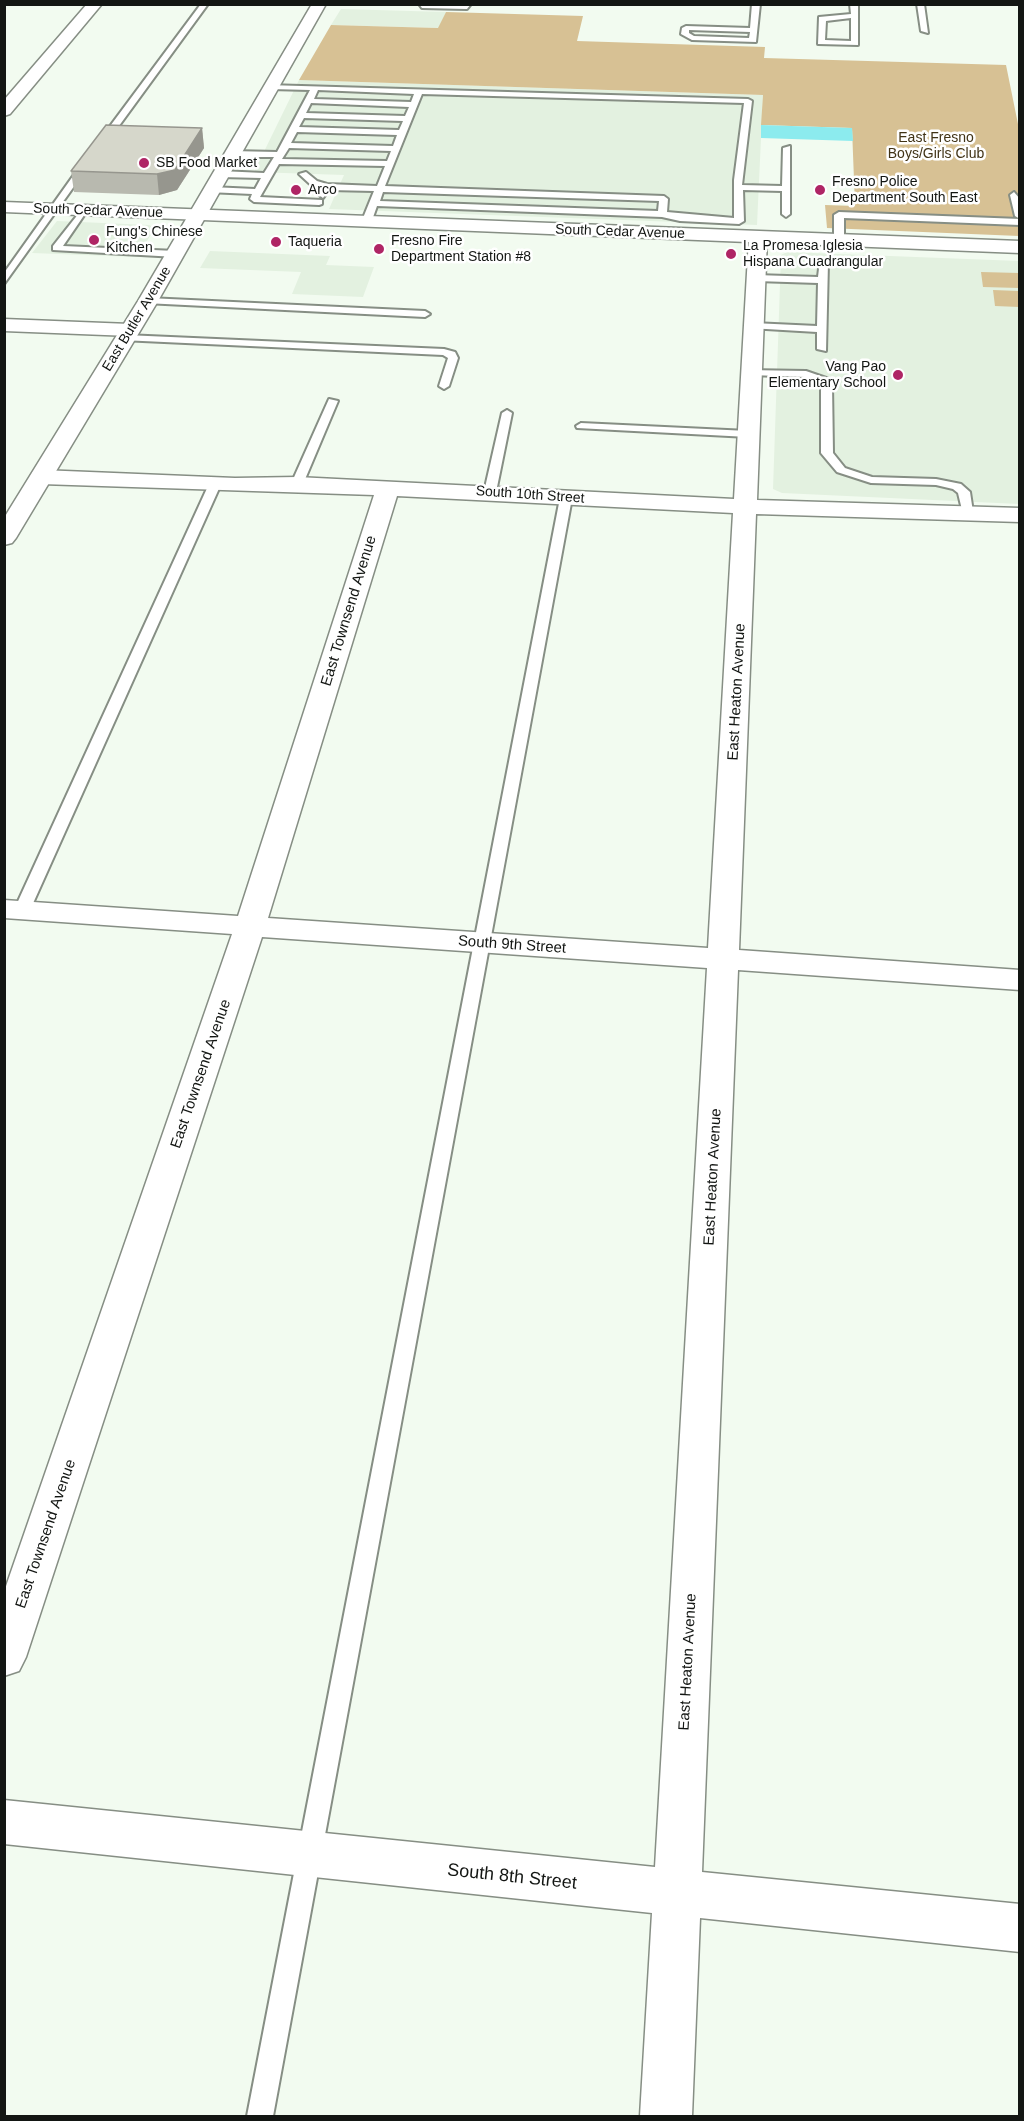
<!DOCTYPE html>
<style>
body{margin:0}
#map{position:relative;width:1024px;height:2121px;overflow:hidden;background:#f2fbf0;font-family:Helvetica,sans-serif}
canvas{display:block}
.frame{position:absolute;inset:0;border:6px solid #131613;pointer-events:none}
</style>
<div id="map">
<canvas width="1024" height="2121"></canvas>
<div class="frame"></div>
</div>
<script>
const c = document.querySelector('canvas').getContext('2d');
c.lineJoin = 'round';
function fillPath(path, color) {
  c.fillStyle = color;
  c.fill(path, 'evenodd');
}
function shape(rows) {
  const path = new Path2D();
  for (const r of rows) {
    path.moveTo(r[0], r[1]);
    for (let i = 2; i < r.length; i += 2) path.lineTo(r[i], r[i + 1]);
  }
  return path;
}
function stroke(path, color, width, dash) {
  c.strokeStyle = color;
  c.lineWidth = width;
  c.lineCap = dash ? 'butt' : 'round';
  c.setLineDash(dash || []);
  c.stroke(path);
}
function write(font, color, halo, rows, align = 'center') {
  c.font = font + ' Helvetica,sans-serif';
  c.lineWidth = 5;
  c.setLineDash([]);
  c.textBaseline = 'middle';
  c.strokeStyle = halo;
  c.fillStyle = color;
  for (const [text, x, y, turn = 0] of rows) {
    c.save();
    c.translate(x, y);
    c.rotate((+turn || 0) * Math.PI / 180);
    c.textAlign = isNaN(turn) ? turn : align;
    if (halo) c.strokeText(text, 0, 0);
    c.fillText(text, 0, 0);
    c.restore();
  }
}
fillPath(shape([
 [341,9,446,12,439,28,331,25],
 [299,80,763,95,757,225,329,209,344,175,254,172],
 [57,221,149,225,155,228,137,257,32,253],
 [210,251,330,256,326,265,374,267,363,297,292,294,301,272,200,268],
 [787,252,1019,261,1019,504,782,493,773,489,781,255]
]), '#e3f1e0');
fillPath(shape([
 [446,12,583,16,577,41,765,47,764,58,1006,65,1019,129,1019,236,827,228,825,205,855,206,852,128,761,125,763,95,299,80,331,25,438,28],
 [981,272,1019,273,1019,288,983,287],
 [993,290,1019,291,1019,307,995,306]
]), '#d7c194');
fillPath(shape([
 [761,125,852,128,853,141,761,138]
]), '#8cebee');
const service = shape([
 [201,4,208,4,105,145,99,145,99,141,201,4],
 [419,4,464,5,471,4,467,9,422,8,419,4],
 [752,4,760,4,756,42,692,40,681,34,682,28,686,26,750,28,752,4],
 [689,30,750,32,749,38,694,36,689,33,689,30],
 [850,4,858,4,858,45,818,44,819,17,851,14,850,4],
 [851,18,851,41,825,40,826,21,851,18],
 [917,4,924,4,928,33,921,31,917,4],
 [267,85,748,99,752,101,742,185,782,186,783,148,790,146,790,214,786,217,782,214,782,191,743,190,744,221,739,224,680,221,662,217,377,206,371,223,366,226,361,223,374,191,329,190,323,198,319,195,321,188,311,185,299,174,306,172,317,181,327,184,377,186,385,166,279,164,260,197,322,200,322,204,319,205,254,202,250,199,252,194,208,192,207,190,211,187,255,189,261,178,220,177,216,174,220,171,264,173,274,157,231,157,227,154,231,151,277,152,310,90,270,89,267,85],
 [318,90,414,94,411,102,314,99,318,90],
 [422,94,744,103,734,180,734,218,667,212,668,199,664,196,385,186,422,94],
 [311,103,409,107,405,116,306,113,311,103],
 [304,118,403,121,399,130,299,127,304,118],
 [297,132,397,135,393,146,291,143,297,132],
 [289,148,391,151,387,161,282,159,289,148],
 [383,192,659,201,658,211,380,201,383,192],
 [83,162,90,164,4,284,4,273,83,162],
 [1014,192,1020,199,1020,219,1015,216,1010,195,1014,192],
 [83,208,87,211,63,246,176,251,181,254,176,257,53,250,53,246,83,208],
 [839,212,1020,219,1020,225,844,218,844,241,839,244,834,241,834,215,839,212],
 [820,260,828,262,826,351,817,349,817,332,749,328,749,324,753,323,817,326,818,283,756,281,751,278,756,275,818,277,820,260],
 [148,298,425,311,430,314,425,317,145,303,143,301,148,298],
 [125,335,444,349,455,352,458,358,449,386,444,389,439,386,448,358,443,355,121,340,121,336,125,335],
 [747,370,806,371,829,379,832,384,833,453,845,468,872,477,936,479,961,484,970,492,973,512,963,514,958,493,953,489,936,485,871,483,837,472,821,453,821,383,805,377,751,375,746,372,747,370],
 [329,399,338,401,303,484,293,486,291,484,329,399],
 [507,410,512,413,496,492,490,495,484,492,502,413,507,410],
 [581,423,748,431,753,434,748,437,577,428,576,426,581,423],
 [215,481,221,484,30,910,22,915,17,913,14,910,209,484,215,481],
 [566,495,572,498,273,2116,247,2116,560,498,566,495]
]);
const minor = shape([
 [87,4,102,4,10,114,4,116,4,100,87,4],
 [758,232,767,238,757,500,1020,508,1020,522,756,514,739,950,1020,970,1020,990,738,970,702,1872,1020,1904,1020,1952,700,1918,692,2116,640,2116,652,1913,4,1844,4,1800,655,1867,707,968,262,937,26,1657,19,1671,4,1676,4,1592,232,934,4,918,4,900,238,916,374,495,41,484,33,482,30,477,33,472,41,470,235,478,297,477,734,499,749,238,758,232],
 [397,496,733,513,708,948,268,918,397,496],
 [4,319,130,324,137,326,140,330,137,334,130,336,4,331,4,319]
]);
const tertiary = shape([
 [312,4,326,4,158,301,16,538,12,543,4,545,4,518,138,301,312,4]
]);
const secondary = shape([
 [4,202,1020,241,1020,253,4,212,4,202]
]);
stroke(service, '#868e84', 4);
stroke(minor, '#868e84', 3);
stroke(tertiary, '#868e84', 3);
stroke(secondary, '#868e84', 3);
fillPath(service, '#fff');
fillPath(minor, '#fff');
fillPath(tertiary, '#fff');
fillPath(secondary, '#fff');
fillPath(shape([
 [202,128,204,148,177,190,159,195,74,192,71,171]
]), '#b8b9af');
fillPath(shape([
 [202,128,204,148,177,190,159,195,157,174]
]), '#96968e');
const building = shape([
 [106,125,202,128,175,170,157,174,71,171,106,125]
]);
fillPath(building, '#d6d7cb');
stroke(building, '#96968e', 1.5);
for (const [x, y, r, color] of [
 [144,163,6,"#af2565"],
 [296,190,6,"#af2565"],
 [820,190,6,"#af2565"],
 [94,240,6,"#af2565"],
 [276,242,6,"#af2565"],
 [379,249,6,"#af2565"],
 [731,254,6,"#af2565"],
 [898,375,6,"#af2565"]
]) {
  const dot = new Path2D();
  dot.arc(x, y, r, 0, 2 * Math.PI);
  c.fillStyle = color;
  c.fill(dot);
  stroke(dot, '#fff', 2);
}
write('14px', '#413316', '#fff', [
 ["East Fresno",936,138],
 ["Boys/Girls Club",936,154]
]);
write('14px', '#131613', '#fff', [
 ["SB Food Market",156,163],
 ["Fresno Police",832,182],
 ["Department South East",832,198],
 ["Arco",308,190],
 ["Fung's Chinese",106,232],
 ["Kitchen",106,248],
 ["Fresno Fire",391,241],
 ["Department Station #8",391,257],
 ["Taqueria",288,242],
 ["La Promesa Iglesia",743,246],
 ["Hispana Cuadrangular",743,262],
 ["Vang Pao",886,367,"right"],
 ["Elementary School",886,383,"right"]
], 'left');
write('14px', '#131613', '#fff', [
 ["South Cedar Avenue",98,211,2],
 ["South Cedar Avenue",620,232,2],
 ["East Butler Avenue",137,319,-59],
 ["South 10th Street",530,495,4]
]);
write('15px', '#131613', '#fff', [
 ["East Townsend Avenue",349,611,-73],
 ["East Heaton Avenue",737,692,-87],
 ["South 9th Street",512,945,4],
 ["East Townsend Avenue",201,1074,-71],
 ["East Heaton Avenue",713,1177,-87],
 ["East Townsend Avenue",46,1534,-71],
 ["East Heaton Avenue",688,1662,-87]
]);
write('18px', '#131613', '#fff', [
 ["South 8th Street",512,1877,6]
]);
</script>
